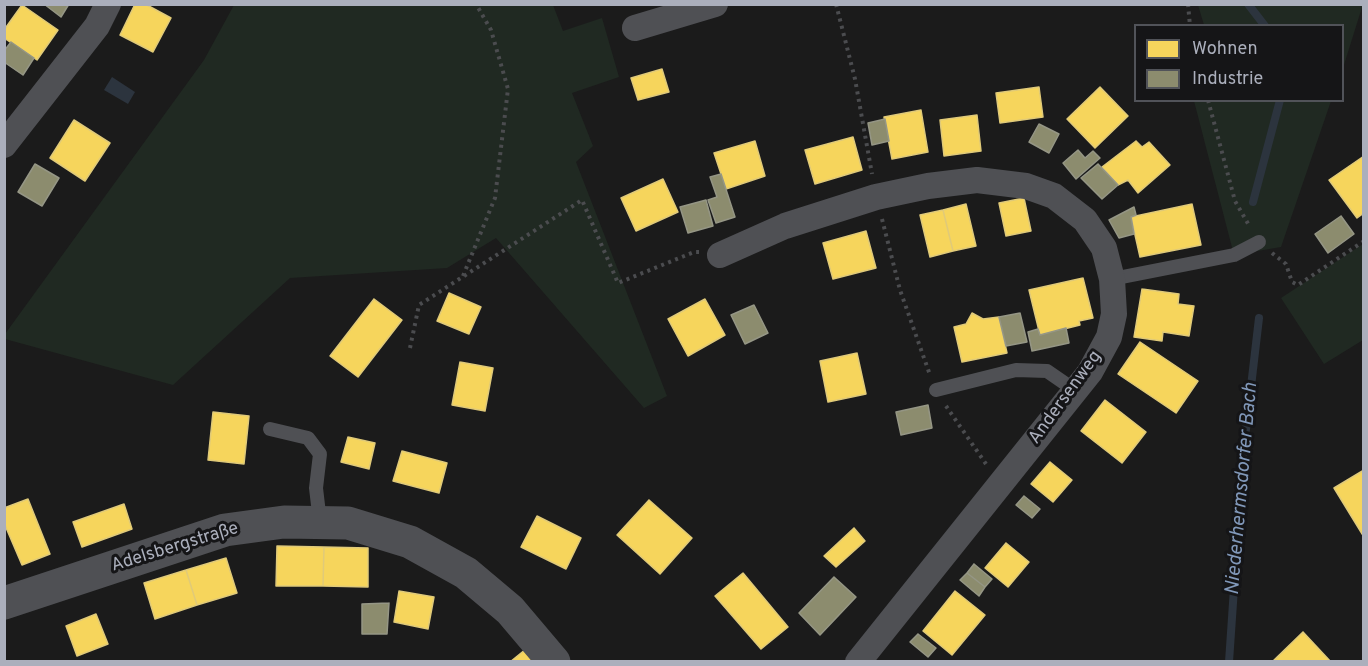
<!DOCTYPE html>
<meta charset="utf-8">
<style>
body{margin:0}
#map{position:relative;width:1368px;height:666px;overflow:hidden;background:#1b1b1b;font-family:Overpass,sans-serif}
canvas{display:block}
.frame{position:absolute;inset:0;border:6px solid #abafbc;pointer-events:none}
.legend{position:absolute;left:1134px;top:24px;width:210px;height:78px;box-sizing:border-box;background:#151517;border:2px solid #515359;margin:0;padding:8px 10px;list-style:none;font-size:18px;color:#abafbc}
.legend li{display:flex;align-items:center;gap:12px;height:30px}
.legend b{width:30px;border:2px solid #515359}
</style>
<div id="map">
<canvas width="1368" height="666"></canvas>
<div class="frame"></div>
<ul class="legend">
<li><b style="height:16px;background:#f6d55c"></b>Wohnen</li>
<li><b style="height:16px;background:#8c8c6e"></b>Industrie</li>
</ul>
</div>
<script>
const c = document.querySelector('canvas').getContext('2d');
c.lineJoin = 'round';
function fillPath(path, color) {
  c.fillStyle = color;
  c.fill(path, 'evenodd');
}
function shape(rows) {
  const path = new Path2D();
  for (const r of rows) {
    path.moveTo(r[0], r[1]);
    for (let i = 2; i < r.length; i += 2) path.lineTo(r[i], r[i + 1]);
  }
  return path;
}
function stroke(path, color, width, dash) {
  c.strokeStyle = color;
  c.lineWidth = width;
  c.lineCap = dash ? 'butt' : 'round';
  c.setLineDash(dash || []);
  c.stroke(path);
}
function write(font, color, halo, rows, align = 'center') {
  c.font = font + ' Overpass,sans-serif';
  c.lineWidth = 6;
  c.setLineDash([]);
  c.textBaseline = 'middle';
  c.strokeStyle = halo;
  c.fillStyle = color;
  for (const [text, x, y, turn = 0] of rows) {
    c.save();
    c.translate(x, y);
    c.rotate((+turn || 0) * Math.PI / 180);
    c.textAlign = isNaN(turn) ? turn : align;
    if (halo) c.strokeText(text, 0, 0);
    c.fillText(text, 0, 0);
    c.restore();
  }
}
fillPath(shape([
 [1363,4,1343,68,1342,26,1204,25,1198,5],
 [234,5,553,5,563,31,602,18,619,77,572,93,593,146,576,162,667,396,644,408,496,238,447,268,290,278,173,385,5,339,5,334,204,60],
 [1194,101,1331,101,1281,247,1234,255],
 [1363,244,1363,340,1324,364,1281,298]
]), '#202922');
fillPath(shape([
 [112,77,135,92,128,104,104,90]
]), '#2c343e');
const homes = shape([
 [135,4,145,4,171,18,153,52,120,35,135,4],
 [22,5,58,30,37,60,4,38,4,30,22,5],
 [662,69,669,92,638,100,631,78,662,69],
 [1039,87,1043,117,1000,123,996,93,1039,87],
 [1100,87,1128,116,1095,148,1067,119,1100,87],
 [921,110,928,152,892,159,884,117,921,110],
 [977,115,981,151,944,156,940,120,977,115],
 [74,120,110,143,85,181,50,158,74,120],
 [853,137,862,170,815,184,805,150,853,137],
 [755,141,765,176,726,189,714,153,755,141],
 [1136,141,1142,147,1149,142,1170,165,1138,193,1128,180,1118,185,1102,167,1136,141],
 [1364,156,1364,213,1357,218,1329,180,1364,156],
 [663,179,678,212,636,231,621,198,663,179],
 [1024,198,1031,231,1006,236,999,203,1024,198],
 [966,204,976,246,953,251,943,210,966,204],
 [1192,204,1201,245,1140,257,1131,217,1192,204],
 [943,210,953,251,930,257,920,215,943,210],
 [866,231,876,268,833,279,823,243,866,231],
 [1083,278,1093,318,1079,321,1080,325,1040,335,1029,290,1083,278],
 [1142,289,1179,294,1178,304,1194,306,1189,336,1163,332,1162,341,1134,337,1142,289],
 [449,293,481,307,469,334,437,321,449,293],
 [374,299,402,320,358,377,330,356,374,299],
 [705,299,725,335,688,356,668,319,705,299],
 [972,313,983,319,999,317,1007,353,962,362,954,327,966,324,972,313],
 [1140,342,1198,381,1176,413,1118,374,1140,342],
 [857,353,866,394,828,402,820,361,857,353],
 [460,362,493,368,485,411,452,405,460,362],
 [1105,400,1146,432,1122,463,1081,431,1105,400],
 [213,412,249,416,244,464,208,460,213,412],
 [348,437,375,443,369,469,341,462,348,437],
 [402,451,447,463,439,493,393,481,402,451],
 [1050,462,1072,480,1053,502,1031,484,1050,462],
 [1364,470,1364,537,1334,488,1364,470],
 [28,499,50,554,22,565,4,523,4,508,28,499],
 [649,500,692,538,660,574,617,535,649,500],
 [124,504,132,529,82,547,73,522,124,504],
 [537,516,581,538,566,569,521,547,537,516],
 [854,528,865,541,836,567,824,556,854,528],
 [1006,543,1029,562,1008,587,985,568,1006,543],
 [277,546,324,547,323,586,276,586,277,546],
 [324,547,368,548,368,587,323,586,324,547],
 [226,558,237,593,197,605,186,570,226,558],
 [186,570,197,605,155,619,144,583,186,570],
 [743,573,788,627,761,649,715,596,743,573],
 [399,591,434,597,428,629,394,622,399,591],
 [955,591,985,615,952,655,923,631,955,591],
 [96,614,108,644,77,656,66,626,96,614],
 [1303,632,1331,662,1272,662,1303,632],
 [526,649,536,662,510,662,526,649]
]);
fillPath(homes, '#f6d55c');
stroke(homes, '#e0ca79', 1.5);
const industry = shape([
 [44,4,69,4,61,17,44,4],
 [11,42,34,58,23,75,4,62,4,51,11,42],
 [885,119,889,141,872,145,868,123,885,119],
 [1039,124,1059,134,1049,153,1029,142,1039,124],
 [1078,150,1085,158,1093,151,1100,158,1076,179,1063,163,1078,150],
 [35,164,59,178,42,206,18,192,35,164],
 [1098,164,1118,185,1102,199,1081,178,1098,164],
 [721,174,735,217,716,223,708,200,717,197,710,177,721,174],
 [706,200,713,226,688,233,680,207,706,200],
 [1134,207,1136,215,1131,217,1134,234,1119,238,1109,220,1134,207],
 [1341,216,1354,234,1328,253,1315,234,1341,216],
 [754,305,768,333,745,344,731,315,754,305],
 [1020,313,1027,342,1006,346,999,317,1020,313],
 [1066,328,1069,343,1032,351,1028,332,1038,329,1040,335,1066,328],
 [928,405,932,428,901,435,896,412,928,405],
 [1024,496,1040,509,1032,518,1016,505,1024,496],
 [974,564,992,579,985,587,967,573,974,564],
 [967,573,985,587,979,596,960,580,967,573],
 [834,577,856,597,820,635,799,613,834,577],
 [389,603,387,634,362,634,362,604,389,603],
 [918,634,936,648,928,657,910,642,918,634]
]);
fillPath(industry, '#8c8c6e');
stroke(industry, '#959685', 1.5);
stroke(shape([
 [1248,4,1265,26],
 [1253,202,1280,100],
 [1229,662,1243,455,1259,318]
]), '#2c343e', 8);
stroke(shape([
 [836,4,855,79,872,174],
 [1188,4,1190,26],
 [1208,100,1235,201,1250,227],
 [882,219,900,290,930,375],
 [1272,253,1286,264,1292,282,1298,285,1364,241],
 [463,276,495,198,508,89,491,30,476,4],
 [410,348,419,305,582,200,618,283,694,252,699,252],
 [946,406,986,464]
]), '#4b4c4f', 4, [3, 4.5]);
stroke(shape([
 [1112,279,1234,255,1259,242],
 [936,390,1016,370,1047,371,1076,391],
 [270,429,308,438,320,454,316,488,320,522]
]), '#4f5054', 14);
stroke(shape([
 [635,28,715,4],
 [4,145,97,26,108,4],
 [720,255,785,226,876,197,928,186,977,180,1026,186,1054,196,1085,220,1104,248,1112,279,1114,314,1109,337,1090,372,858,662]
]), '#4f5054', 26);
stroke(shape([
 [4,603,225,530,284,522,348,523,410,542,466,573,510,610,554,662]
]), '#4f5054', 33);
write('18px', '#abafbc', '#151517', [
 ["Andersenweg",1066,398,-54],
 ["Adelsbergstraße",175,548,-17]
]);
write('italic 20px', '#8198b9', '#151517', [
 ["Niederhermsdorfer Bach",1243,489,-85]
]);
</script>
